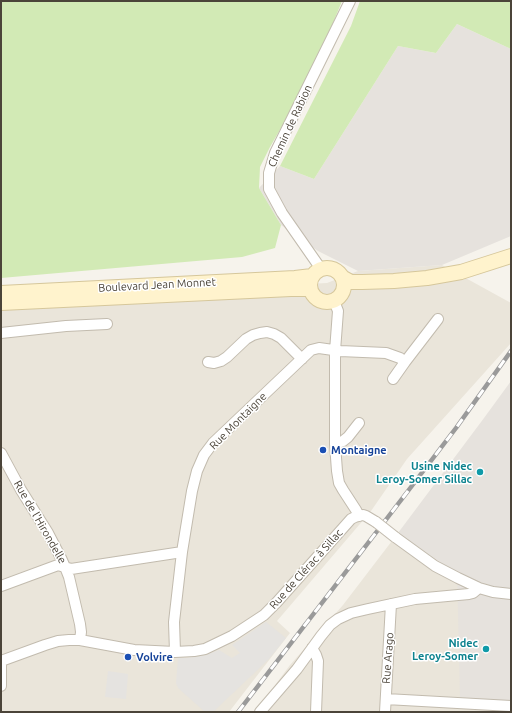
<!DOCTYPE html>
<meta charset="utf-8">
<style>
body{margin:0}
#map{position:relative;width:512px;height:713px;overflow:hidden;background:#f6f3ec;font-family:Ubuntu,sans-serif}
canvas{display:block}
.frame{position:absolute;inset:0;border:2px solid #4b4439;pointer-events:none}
</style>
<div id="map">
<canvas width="512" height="713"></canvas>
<div class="frame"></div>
</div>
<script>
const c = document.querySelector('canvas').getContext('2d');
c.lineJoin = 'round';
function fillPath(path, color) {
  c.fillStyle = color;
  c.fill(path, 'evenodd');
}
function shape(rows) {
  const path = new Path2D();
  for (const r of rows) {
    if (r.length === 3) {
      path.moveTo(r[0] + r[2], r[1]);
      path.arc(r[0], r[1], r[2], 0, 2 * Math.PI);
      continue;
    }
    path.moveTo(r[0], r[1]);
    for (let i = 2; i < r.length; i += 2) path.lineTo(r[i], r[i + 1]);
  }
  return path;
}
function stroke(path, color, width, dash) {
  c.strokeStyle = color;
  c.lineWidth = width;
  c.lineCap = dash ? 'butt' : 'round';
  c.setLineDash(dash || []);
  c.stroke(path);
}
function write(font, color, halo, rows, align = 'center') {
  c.font = font + ' Ubuntu,sans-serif';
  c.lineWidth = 3;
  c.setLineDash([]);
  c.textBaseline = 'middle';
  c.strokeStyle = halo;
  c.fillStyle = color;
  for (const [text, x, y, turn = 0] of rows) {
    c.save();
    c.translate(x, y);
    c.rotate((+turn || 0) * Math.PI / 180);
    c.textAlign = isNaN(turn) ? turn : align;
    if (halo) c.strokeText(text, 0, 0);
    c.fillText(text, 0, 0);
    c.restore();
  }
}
fillPath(shape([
 [442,265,511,303,511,343,407,459,371,511,277,621,290,633,229,712,1,712,1,300,327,283,358,271],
 [398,533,450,569,457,572,511,702,511,712,255,712,290,665,343,605]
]), '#eae5da');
fillPath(shape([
 [457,24,511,49,511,236,442,265,358,271,318,251,281,225,259,188,280,166,314,179,398,46,436,53],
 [511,381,511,702,460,700,457,572,450,569,398,533,484,418]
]), '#e6e2dd');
fillPath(shape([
 [1,1,342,1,329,33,296,102,270,147,260,167,259,188,281,225,275,248,242,257,1,278],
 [360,1,511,1,511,49,457,24,436,53,398,46,314,179,280,166,351,26]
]), '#d2eab5');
fillPath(shape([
 [266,622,286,638,269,659,213,712,205,712,178,688,176,683,178,658,186,658,195,657,206,655,219,650,232,658,240,653,232,645],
 [108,671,128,674,126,699,105,697]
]), '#e5e3e0');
const minor = shape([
 [321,269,282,213,269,189,269,173,275,153,350,1],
 [335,300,336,306,338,311,335,351,335,444,337,471,339,483,343,490,356,510,359,516],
 [1,333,66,326,107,324],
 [208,362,214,363,221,361,227,357,246,339,253,335,260,333,267,332,274,334,281,338,302,359],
 [393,379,405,362],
 [335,444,343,441,348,437,359,423],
 [1,453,21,490,48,533,61,558,65,567,69,577,80,624,81,632,80,640],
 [395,537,435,566,458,578,479,588,493,592,511,594],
 [1,586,58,565,71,569,182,552],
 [312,648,316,655,318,661,316,712],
 [175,652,174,622,182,552,192,491,197,471,204,455,213,443,311,350,319,348,340,351,386,353,400,358,405,362,438,319],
 [1,661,45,645,58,641,69,640,80,640,134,650,175,652,194,651,205,649,232,636,264,615,277,602,351,519,355,517,363,515,366,516,376,522],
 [1,665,1,686],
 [386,699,511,706],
 [260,712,297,669,321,636,330,625,338,619,351,613,368,609,415,599,469,594,473,593,479,588],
 [385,712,391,604]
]);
const secondary = shape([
 [327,285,17],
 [342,277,351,282,362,282,394,281,427,278,461,272,511,256],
 [1,293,295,278,312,276],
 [1,303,291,289,310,289]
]);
stroke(minor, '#c2bbae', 12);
stroke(secondary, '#d6c79b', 16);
stroke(minor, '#fff', 10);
stroke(secondary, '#fff3cd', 14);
const rail = shape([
 [238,712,408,491,456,428,511,351]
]);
stroke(rail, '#9a9a9a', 4.5);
stroke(rail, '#fff', 3, [9]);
const minorBridge = shape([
 [376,522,395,537]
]);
stroke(minorBridge, '#c2bbae', 12, []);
stroke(minorBridge, '#fff', 10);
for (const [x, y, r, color] of [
 [323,450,4,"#1a4fb4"],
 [480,472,4,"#0f9aa8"],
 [486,649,4,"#0f9aa8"],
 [128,657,4,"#1a4fb4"]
]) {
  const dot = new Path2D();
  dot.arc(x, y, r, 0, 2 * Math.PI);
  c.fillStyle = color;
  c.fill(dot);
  stroke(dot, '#fff', 1.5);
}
write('11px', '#4b4439', '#fff', [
 ["Chemin de Rabion",290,126,-65],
 ["Boulevard Jean Monnet",157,285,-3],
 ["Rue Montaigne",238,421,-45],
 ["Rue de l'Hirondelle",40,522,60],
 ["Rue de Clérac à Sillac",306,569,-48],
 ["Rue Arago",388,658,-86]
]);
write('bold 11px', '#164399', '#fff', [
 ["Montaigne",331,450],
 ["Volvire",136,657]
], 'left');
write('bold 11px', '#0d838f', '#fff', [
 ["Usine Nidec",472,466],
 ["Leroy-Somer Sillac",472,479],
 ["Nidec",478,643],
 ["Leroy-Somer",478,656]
], 'right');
</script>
